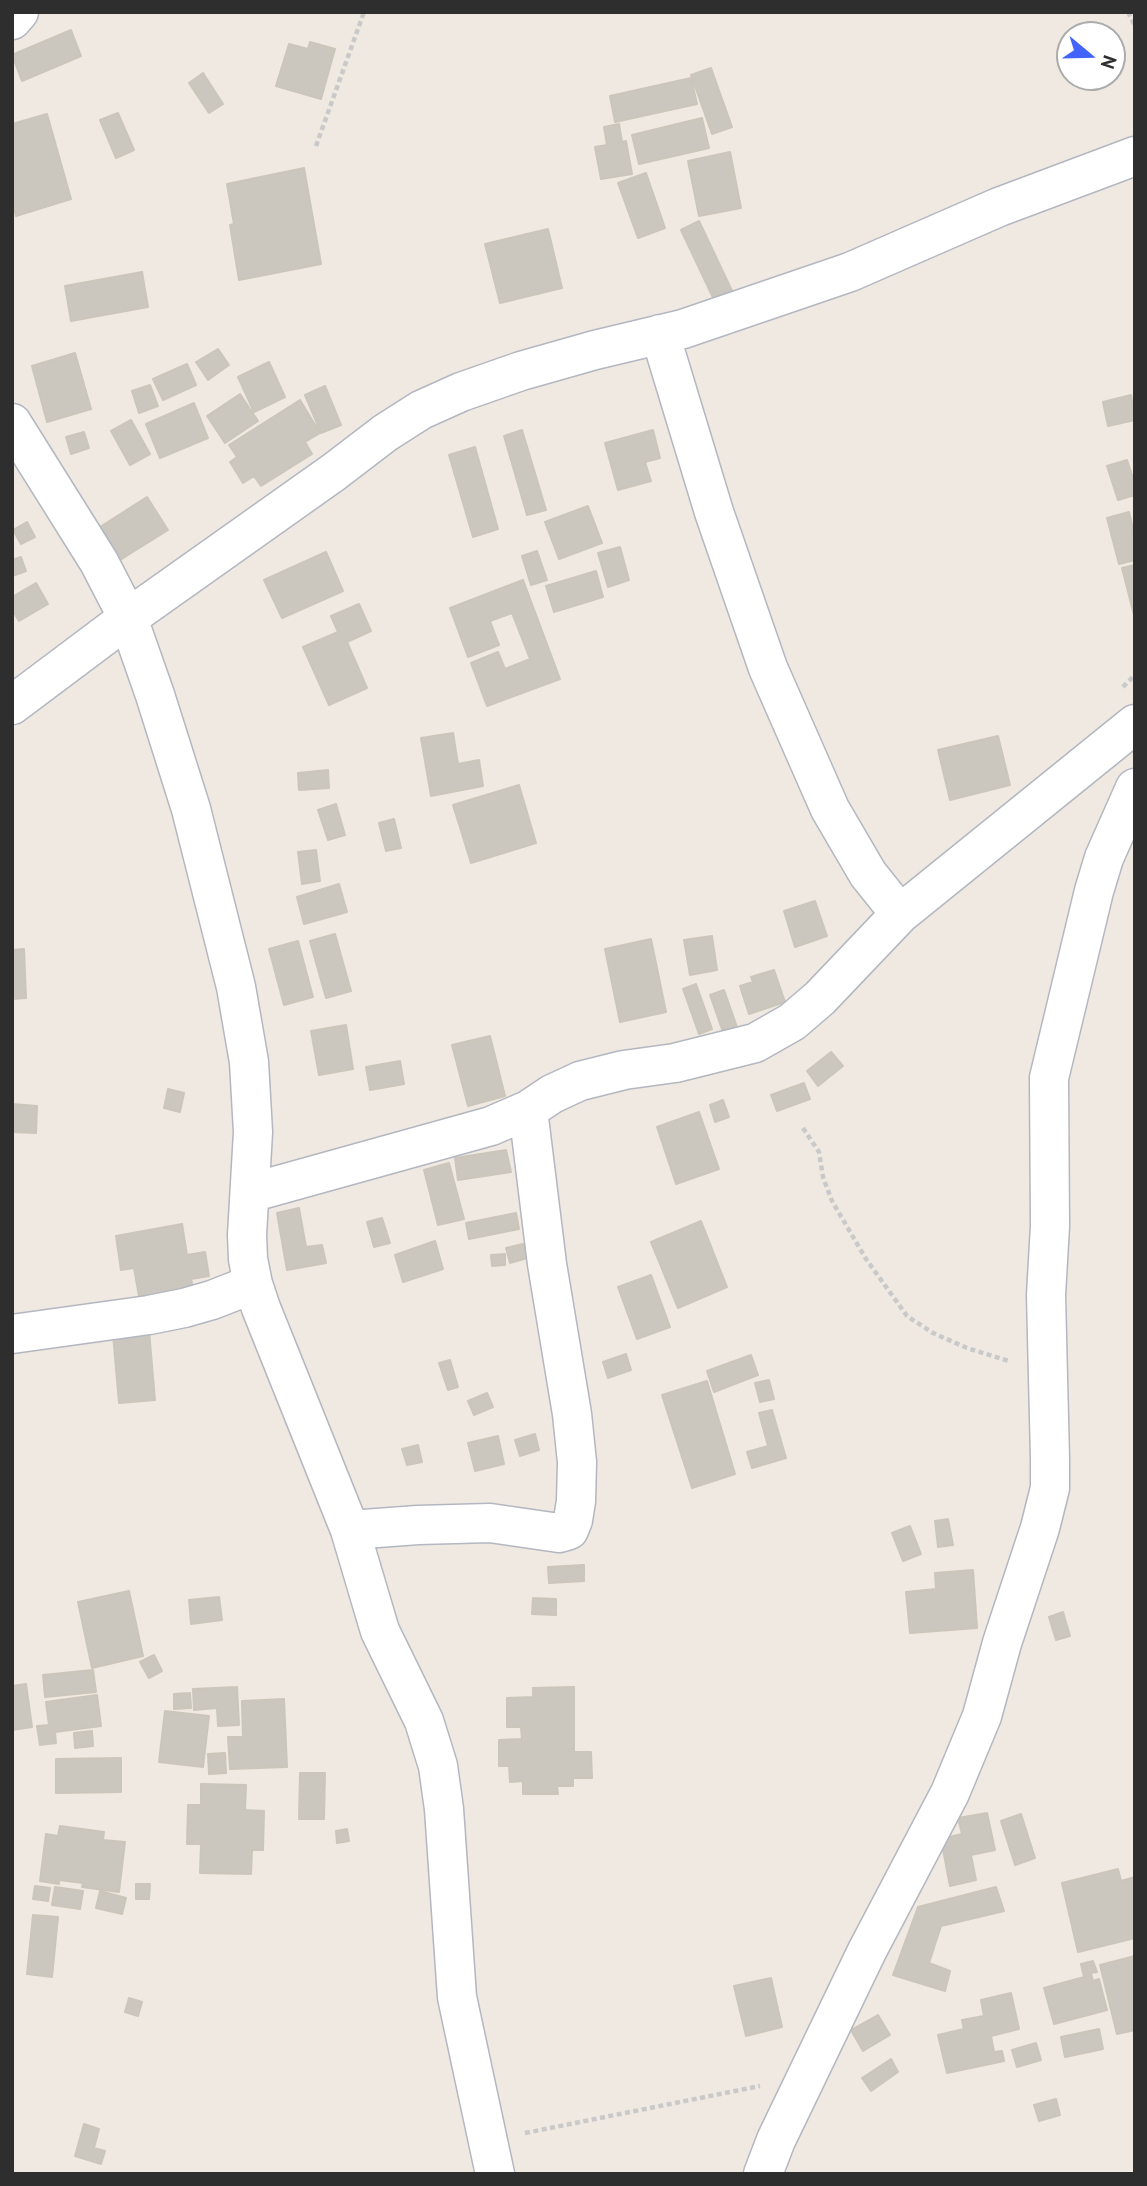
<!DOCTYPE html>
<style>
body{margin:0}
#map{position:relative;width:1147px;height:2186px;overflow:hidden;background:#efe9e1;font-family:"PT Sans",sans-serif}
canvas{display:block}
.frame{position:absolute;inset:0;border:14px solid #2e2e2e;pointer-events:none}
.north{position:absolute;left:1056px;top:21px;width:70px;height:70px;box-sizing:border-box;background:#fff;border:2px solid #ababab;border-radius:50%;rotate:109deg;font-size:19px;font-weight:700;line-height:28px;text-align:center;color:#2e2e2e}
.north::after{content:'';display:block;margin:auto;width:24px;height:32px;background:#4264fb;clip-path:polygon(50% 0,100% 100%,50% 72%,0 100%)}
</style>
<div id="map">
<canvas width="1147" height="2186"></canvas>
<div class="frame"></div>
<div class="north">N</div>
</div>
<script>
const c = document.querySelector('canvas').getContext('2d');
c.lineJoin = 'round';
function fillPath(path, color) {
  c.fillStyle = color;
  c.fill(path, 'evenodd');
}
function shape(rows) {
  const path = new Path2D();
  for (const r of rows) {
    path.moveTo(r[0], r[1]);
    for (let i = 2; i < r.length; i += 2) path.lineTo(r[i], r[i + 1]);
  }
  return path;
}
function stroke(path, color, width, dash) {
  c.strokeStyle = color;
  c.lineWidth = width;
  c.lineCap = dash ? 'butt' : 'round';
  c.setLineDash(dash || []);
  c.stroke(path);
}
const building = shape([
 [71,30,81,56,22,81,12,55,71,30],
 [310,42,335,49,321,99,276,86,289,44,308,49,310,42],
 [711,68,732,127,712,134,691,75,711,68],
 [203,73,223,104,209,113,189,83,203,73],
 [691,78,697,104,615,122,610,96,691,78],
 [118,113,134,150,116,158,100,120,118,113],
 [47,114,71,199,16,216,12,201,12,124,47,114],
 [702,118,709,148,639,164,632,135,702,118],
 [619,124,622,142,626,141,632,174,601,179,595,147,607,145,604,127,619,124],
 [730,152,741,208,699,216,688,161,730,152],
 [304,168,321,264,239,280,230,225,234,224,227,184,304,168],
 [646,173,665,228,638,238,618,183,646,173],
 [699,221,734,295,716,304,681,230,699,221],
 [548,229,562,288,500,303,485,244,548,229],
 [142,272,148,307,71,321,65,286,142,272],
 [218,349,229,365,208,380,196,362,218,349],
 [75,353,91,409,47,422,32,366,75,353],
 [269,362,285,397,254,412,238,377,269,362],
 [187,364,196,385,163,400,153,379,187,364],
 [150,385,158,406,139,413,132,391,150,385],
 [325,386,341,425,321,433,305,395,325,386],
 [240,394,258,421,225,443,207,416,240,394],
 [1131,395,1135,420,1108,426,1103,402,1131,395],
 [300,400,320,433,305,442,312,454,261,486,254,476,243,483,230,462,237,457,229,445,300,400],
 [194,403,208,438,160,458,146,424,194,403],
 [131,420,150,454,130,465,111,431,131,420],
 [522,430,546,510,527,515,504,436,522,430],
 [653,430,660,458,645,462,651,481,618,490,605,443,653,430],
 [84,432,89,448,71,454,66,437,84,432],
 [475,447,498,529,473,537,449,455,475,447],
 [1127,460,1135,484,1135,495,1118,500,1107,466,1127,460],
 [147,497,168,530,120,560,100,527,147,497],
 [588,506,602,543,559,559,545,522,588,506],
 [1129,512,1135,537,1135,560,1119,564,1107,518,1129,512],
 [27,522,35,537,21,544,13,530,27,522],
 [620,547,629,580,608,587,598,553,620,547],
 [537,551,547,580,531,585,522,556,537,551],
 [326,552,343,591,282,618,264,580,326,552],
 [21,557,26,571,12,576,12,560,21,557],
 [1135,565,1135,619,1122,568,1135,565],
 [596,571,603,597,554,612,546,586,596,571],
 [523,580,560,679,487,706,471,663,498,652,505,669,530,659,512,613,490,621,499,645,468,657,450,608,523,580],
 [36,583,48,604,19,621,12,609,12,597,36,583],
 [359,604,371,631,347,642,367,688,329,705,303,647,338,632,331,616,359,604],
 [453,733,458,764,479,760,483,786,431,796,421,738,453,733],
 [998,736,1010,785,950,800,938,750,998,736],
 [328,770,329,788,299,790,298,773,328,770],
 [519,785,536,843,471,863,453,805,519,785],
 [336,804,345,835,328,840,318,810,336,804],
 [394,819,401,848,386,851,379,823,394,819],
 [316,850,320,881,302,884,298,852,316,850],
 [339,884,347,912,304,924,297,897,339,884],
 [815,901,827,936,795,947,784,911,815,901],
 [335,934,351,991,326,998,310,941,335,934],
 [712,936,717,970,690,975,684,940,712,936],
 [651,939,666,1012,620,1022,605,949,651,939],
 [298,941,313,997,284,1005,269,949,298,941],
 [24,949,26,998,12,999,12,950,24,949],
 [774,970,785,1002,749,1014,740,986,753,982,751,977,774,970],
 [696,984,712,1029,699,1034,683,989,696,984],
 [724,990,738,1030,724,1035,710,995,724,990],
 [346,1025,353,1069,319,1075,311,1031,346,1025],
 [490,1036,505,1096,468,1106,452,1045,490,1036],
 [831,1052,843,1066,818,1086,807,1071,831,1052],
 [400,1061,404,1084,370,1090,366,1067,400,1061],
 [804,1083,810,1099,777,1111,771,1095,804,1083],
 [168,1089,184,1093,180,1112,164,1108,168,1089],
 [723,1100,729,1117,715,1122,710,1105,723,1100],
 [12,1104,37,1106,36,1133,12,1132,12,1104],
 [699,1112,719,1169,676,1184,657,1127,699,1112],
 [506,1150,511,1172,458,1180,455,1158,506,1150],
 [449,1163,464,1219,438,1225,424,1170,449,1163],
 [299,1208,306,1247,322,1245,326,1263,287,1270,277,1213,299,1208],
 [516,1213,519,1229,469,1239,466,1223,516,1213],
 [382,1218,390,1243,374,1247,367,1222,382,1218],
 [701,1221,727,1287,678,1308,651,1242,701,1221],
 [182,1224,187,1255,205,1252,209,1276,191,1279,194,1293,140,1302,134,1268,121,1270,116,1236,182,1224],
 [435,1241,443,1269,403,1282,395,1255,435,1241],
 [523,1244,527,1258,510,1263,506,1248,523,1244],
 [505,1254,505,1265,492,1266,491,1255,505,1254],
 [651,1275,670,1327,637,1339,618,1287,651,1275],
 [149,1331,155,1400,119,1403,113,1334,149,1331],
 [626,1354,631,1370,608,1378,603,1362,626,1354],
 [751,1355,758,1375,714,1392,707,1371,751,1355],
 [450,1360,458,1387,448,1390,439,1363,450,1360],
 [769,1380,774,1399,760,1402,755,1383,769,1380],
 [707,1381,735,1474,692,1488,662,1395,707,1381],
 [487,1393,493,1407,474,1415,468,1401,487,1393],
 [772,1410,786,1458,752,1468,747,1452,768,1446,759,1413,772,1410],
 [535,1434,539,1450,520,1456,515,1440,535,1434],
 [498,1436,504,1464,475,1471,468,1443,498,1436],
 [418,1445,422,1462,407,1465,402,1449,418,1445],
 [948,1519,953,1545,938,1547,935,1521,948,1519],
 [910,1526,921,1554,903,1561,892,1533,910,1526],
 [584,1565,584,1581,549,1583,548,1567,584,1565],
 [973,1570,977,1628,910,1633,906,1592,936,1589,935,1573,973,1570],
 [129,1591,143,1656,92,1668,78,1602,129,1591],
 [219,1597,222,1620,191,1624,189,1600,219,1597],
 [533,1598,556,1599,556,1615,532,1614,533,1598],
 [1063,1612,1070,1636,1056,1640,1049,1617,1063,1612],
 [154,1655,162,1671,149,1678,140,1662,154,1655],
 [93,1670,96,1692,45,1697,43,1675,93,1670],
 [26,1684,32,1727,12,1730,12,1686,26,1684],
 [237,1687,239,1725,218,1726,217,1708,194,1710,193,1689,237,1687],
 [574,1687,574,1752,591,1752,592,1778,573,1778,573,1786,557,1786,558,1794,523,1794,523,1781,510,1782,509,1766,499,1766,499,1740,522,1739,521,1727,507,1727,507,1698,533,1697,533,1688,574,1687],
 [190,1693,191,1708,174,1709,174,1694,190,1693],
 [97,1695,101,1726,55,1732,56,1743,40,1745,37,1726,49,1725,46,1702,97,1695],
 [284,1699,287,1767,230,1769,228,1737,243,1737,242,1701,284,1699],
 [165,1711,209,1716,203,1767,159,1762,165,1711],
 [92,1731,93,1746,75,1748,74,1733,92,1731],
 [225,1753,226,1773,209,1774,208,1754,225,1753],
 [121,1758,121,1792,56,1793,56,1759,121,1758],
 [300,1773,325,1773,324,1819,299,1819,300,1773],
 [201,1784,246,1785,245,1810,264,1811,263,1850,252,1850,251,1874,200,1873,201,1844,187,1844,188,1805,201,1805,201,1784],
 [987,1813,995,1850,971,1855,976,1880,950,1886,941,1839,962,1834,958,1818,987,1813],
 [1021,1814,1035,1858,1015,1865,1001,1821,1021,1814],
 [60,1826,104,1832,103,1840,125,1842,119,1892,82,1887,83,1883,59,1880,59,1884,40,1881,46,1834,58,1836,60,1826],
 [347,1829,349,1841,337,1843,336,1831,347,1829],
 [1118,1869,1121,1881,1135,1877,1135,1938,1078,1952,1062,1883,1118,1869],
 [136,1884,150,1884,149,1899,136,1899,136,1884],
 [35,1886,50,1888,48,1901,33,1899,35,1886],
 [55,1887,83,1891,80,1909,52,1905,55,1887],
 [996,1887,1004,1911,941,1926,929,1963,950,1971,945,1991,893,1975,918,1907,996,1887],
 [100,1891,126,1898,122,1914,96,1908,100,1891],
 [33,1915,58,1917,52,1977,27,1974,33,1915],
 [1135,1956,1135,2030,1117,2034,1100,1965,1135,1956],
 [1093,1961,1097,1972,1091,1973,1093,1981,1099,1979,1107,2010,1054,2024,1044,1988,1084,1977,1081,1964,1093,1961],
 [771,1978,782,2027,746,2036,734,1986,771,1978],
 [1011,1993,1019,2029,991,2036,994,2052,1002,2051,1004,2061,947,2073,938,2035,964,2029,962,2020,984,2016,981,2000,1011,1993],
 [129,1998,142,2002,138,2016,125,2012,129,1998],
 [878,2015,890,2035,863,2051,851,2030,878,2015],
 [1099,2029,1103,2049,1065,2057,1061,2037,1099,2029],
 [1036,2043,1041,2060,1017,2067,1012,2050,1036,2043],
 [891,2059,898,2072,871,2091,862,2078,891,2059],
 [1056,2099,1060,2115,1039,2121,1034,2105,1056,2099],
 [84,2124,99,2129,94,2148,105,2151,101,2164,75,2156,84,2124]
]);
fillPath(building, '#cbc7bf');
stroke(building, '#cbc5ba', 2);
const minor = shape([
 [12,20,19,12],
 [660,334,714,512,768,668,830,809,868,874,900,914],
 [12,423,99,562,128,618,155,695,191,809,236,987,249,1062,253,1132,247,1235,248,1259,253,1284,261,1308,350,1530,380,1631,424,1721,438,1766,444,1809,457,1997,495,2174],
 [12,705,128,618,334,472,385,433,421,410,461,392,521,371,595,350,683,329,850,272,999,207,1135,156],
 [250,1193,491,1126,528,1110,552,1094,580,1081,624,1070,675,1063,755,1043,792,1022,820,998,900,914,1135,724],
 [12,1334,149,1315,184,1308,212,1300,253,1284],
 [350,1530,418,1525,490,1523,559,1533,569,1530,573,1520,576,1501,577,1462,572,1414,547,1264,528,1110],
 [763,2174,776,2140,867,1951,950,1793,982,1716,1002,1643,1040,1528,1050,1488,1050,1459,1046,1295,1050,1226,1049,1078,1094,891,1104,858,1135,788]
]);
stroke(minor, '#b4b7c1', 41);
stroke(shape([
 [1128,12,1135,26],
 [316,146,364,12],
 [1123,687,1135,675],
 [803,1128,819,1152,823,1177,832,1201,866,1259,907,1316,933,1333,967,1348,1009,1361],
 [525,2133,760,2086]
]), '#c9c9c9', 4.5, [5, 3.5]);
stroke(minor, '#fff', 38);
</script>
